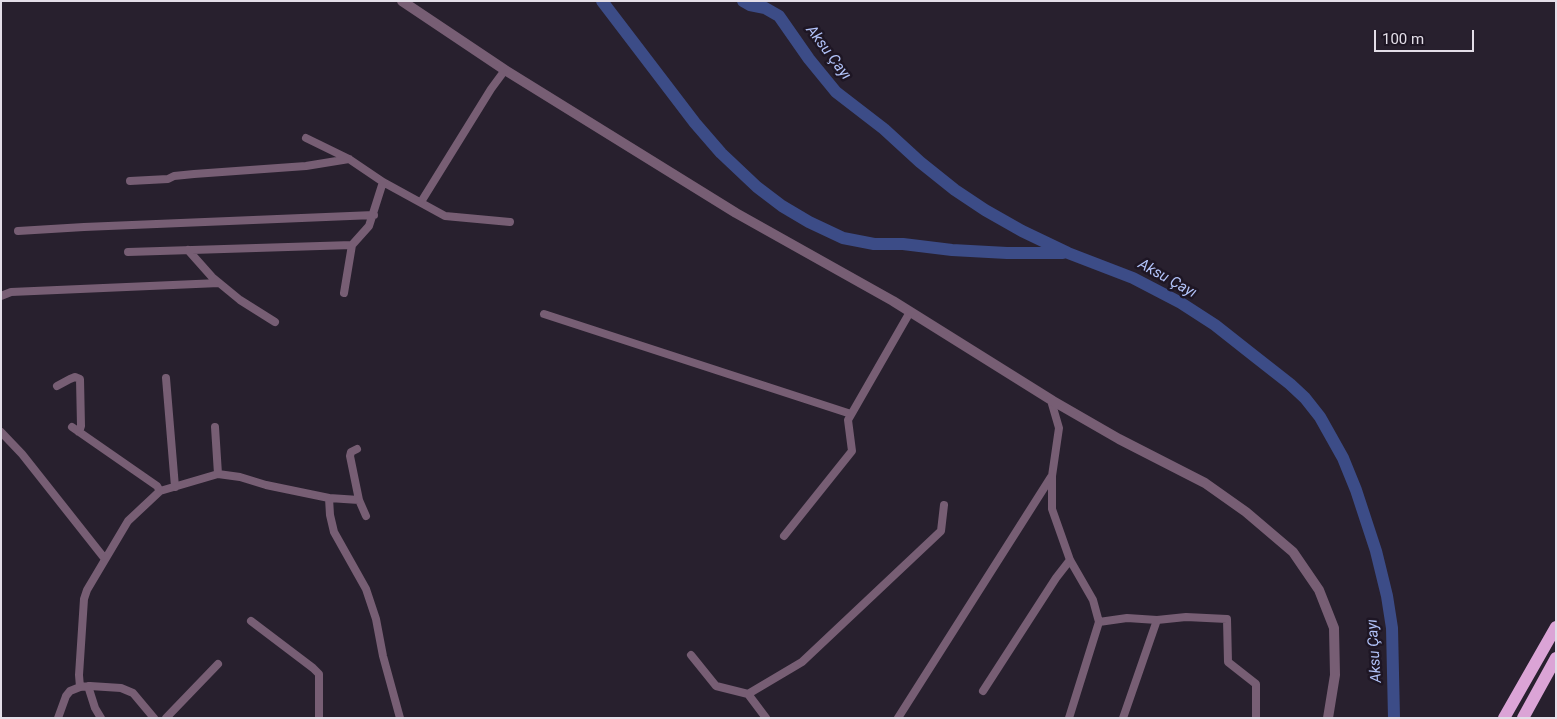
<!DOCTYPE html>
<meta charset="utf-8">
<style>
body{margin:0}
#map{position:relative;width:1557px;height:719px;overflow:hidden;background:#28202e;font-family:Roboto,sans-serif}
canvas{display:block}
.frame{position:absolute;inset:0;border:2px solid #e3dee8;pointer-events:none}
.scale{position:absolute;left:1374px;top:30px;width:100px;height:22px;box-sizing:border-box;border:2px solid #e3dee8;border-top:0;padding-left:6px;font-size:15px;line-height:18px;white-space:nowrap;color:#e3dee8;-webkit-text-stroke:4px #1e1624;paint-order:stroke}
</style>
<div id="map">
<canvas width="1557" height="719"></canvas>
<div class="frame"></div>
<div class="scale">100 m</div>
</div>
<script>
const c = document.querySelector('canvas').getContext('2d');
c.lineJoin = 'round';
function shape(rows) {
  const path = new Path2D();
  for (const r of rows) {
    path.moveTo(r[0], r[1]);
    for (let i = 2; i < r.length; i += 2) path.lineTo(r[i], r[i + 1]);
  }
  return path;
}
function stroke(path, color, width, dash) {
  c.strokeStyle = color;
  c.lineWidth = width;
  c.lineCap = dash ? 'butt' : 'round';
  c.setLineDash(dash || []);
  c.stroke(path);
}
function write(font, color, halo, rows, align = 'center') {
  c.font = font + ' Roboto,sans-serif';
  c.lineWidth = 5;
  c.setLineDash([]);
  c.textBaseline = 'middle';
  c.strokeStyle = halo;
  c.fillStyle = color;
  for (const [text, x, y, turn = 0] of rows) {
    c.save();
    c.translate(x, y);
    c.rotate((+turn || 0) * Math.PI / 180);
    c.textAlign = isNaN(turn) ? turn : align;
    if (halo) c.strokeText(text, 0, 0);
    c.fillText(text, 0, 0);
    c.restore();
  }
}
stroke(shape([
 [602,1,695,123,721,153,757,187,782,206,809,222,843,238,874,244,903,244,952,250,1007,253,1063,253],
 [743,1,750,5,765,8,779,16,809,59,836,92,884,129,920,162,955,190,985,210,1022,231,1068,253,1133,278,1181,303,1215,325,1253,355,1290,384,1305,398,1320,417,1343,458,1356,490,1376,551,1387,596,1392,628,1394,718]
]), '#3c4c87', 12);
stroke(shape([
 [306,138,349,159,383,182,445,216,510,222],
 [130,181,168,179,174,176,194,174,306,166,349,159],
 [421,202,491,89,505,70],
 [18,231,84,227,374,215],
 [188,250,212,277,240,300,275,322],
 [128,252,352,245],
 [344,293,352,245,369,226,383,182],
 [1,296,11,292,219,283],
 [544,314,851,414],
 [166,378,175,487],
 [57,386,70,379,75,377,80,379,81,426,79,432],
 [1053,401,1052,404,1059,428,1052,476,1052,509,1070,560,1093,600,1099,622,1069,718],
 [72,427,157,486,160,491],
 [215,427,218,474],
 [1,432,22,454,105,559],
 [357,449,351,452,350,456,359,500,366,516],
 [329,498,359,500],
 [784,536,852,451,848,420,910,312],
 [251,621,313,668,319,674,319,718],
 [1099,622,1127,618,1157,620,1186,617,1227,619,1228,662,1256,684,1256,718],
 [691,655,716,686,748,694,766,718],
 [88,686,95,708,101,718],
 [80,687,79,675,84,599,87,590,128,521,160,491,218,474,240,477,266,485,329,498,330,515,334,532,366,589,376,619,383,656,400,718],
 [983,691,1056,578,1070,560],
 [748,694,802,662,941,531,944,505],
 [58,718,66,696,70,691,80,687,90,686,121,688,133,693,154,718],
 [166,718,218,664],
 [898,718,1051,477],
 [1123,718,1157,620]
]), '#775e74', 8);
stroke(shape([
 [402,1,505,70,736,213,893,301,1053,401,1119,439,1205,483,1246,512,1293,552,1319,590,1334,628,1335,675,1328,718]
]), '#775e74', 10);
stroke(shape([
 [1504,718,1556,627],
 [1523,718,1556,658]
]), '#dba4d6', 12);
write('italic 15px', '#b2c3f9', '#1e1624', [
 ["Aksu Çayı",828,53,53],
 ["Aksu Çayı",1167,279,29],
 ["Aksu Çayı",1375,651,-94]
]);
</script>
